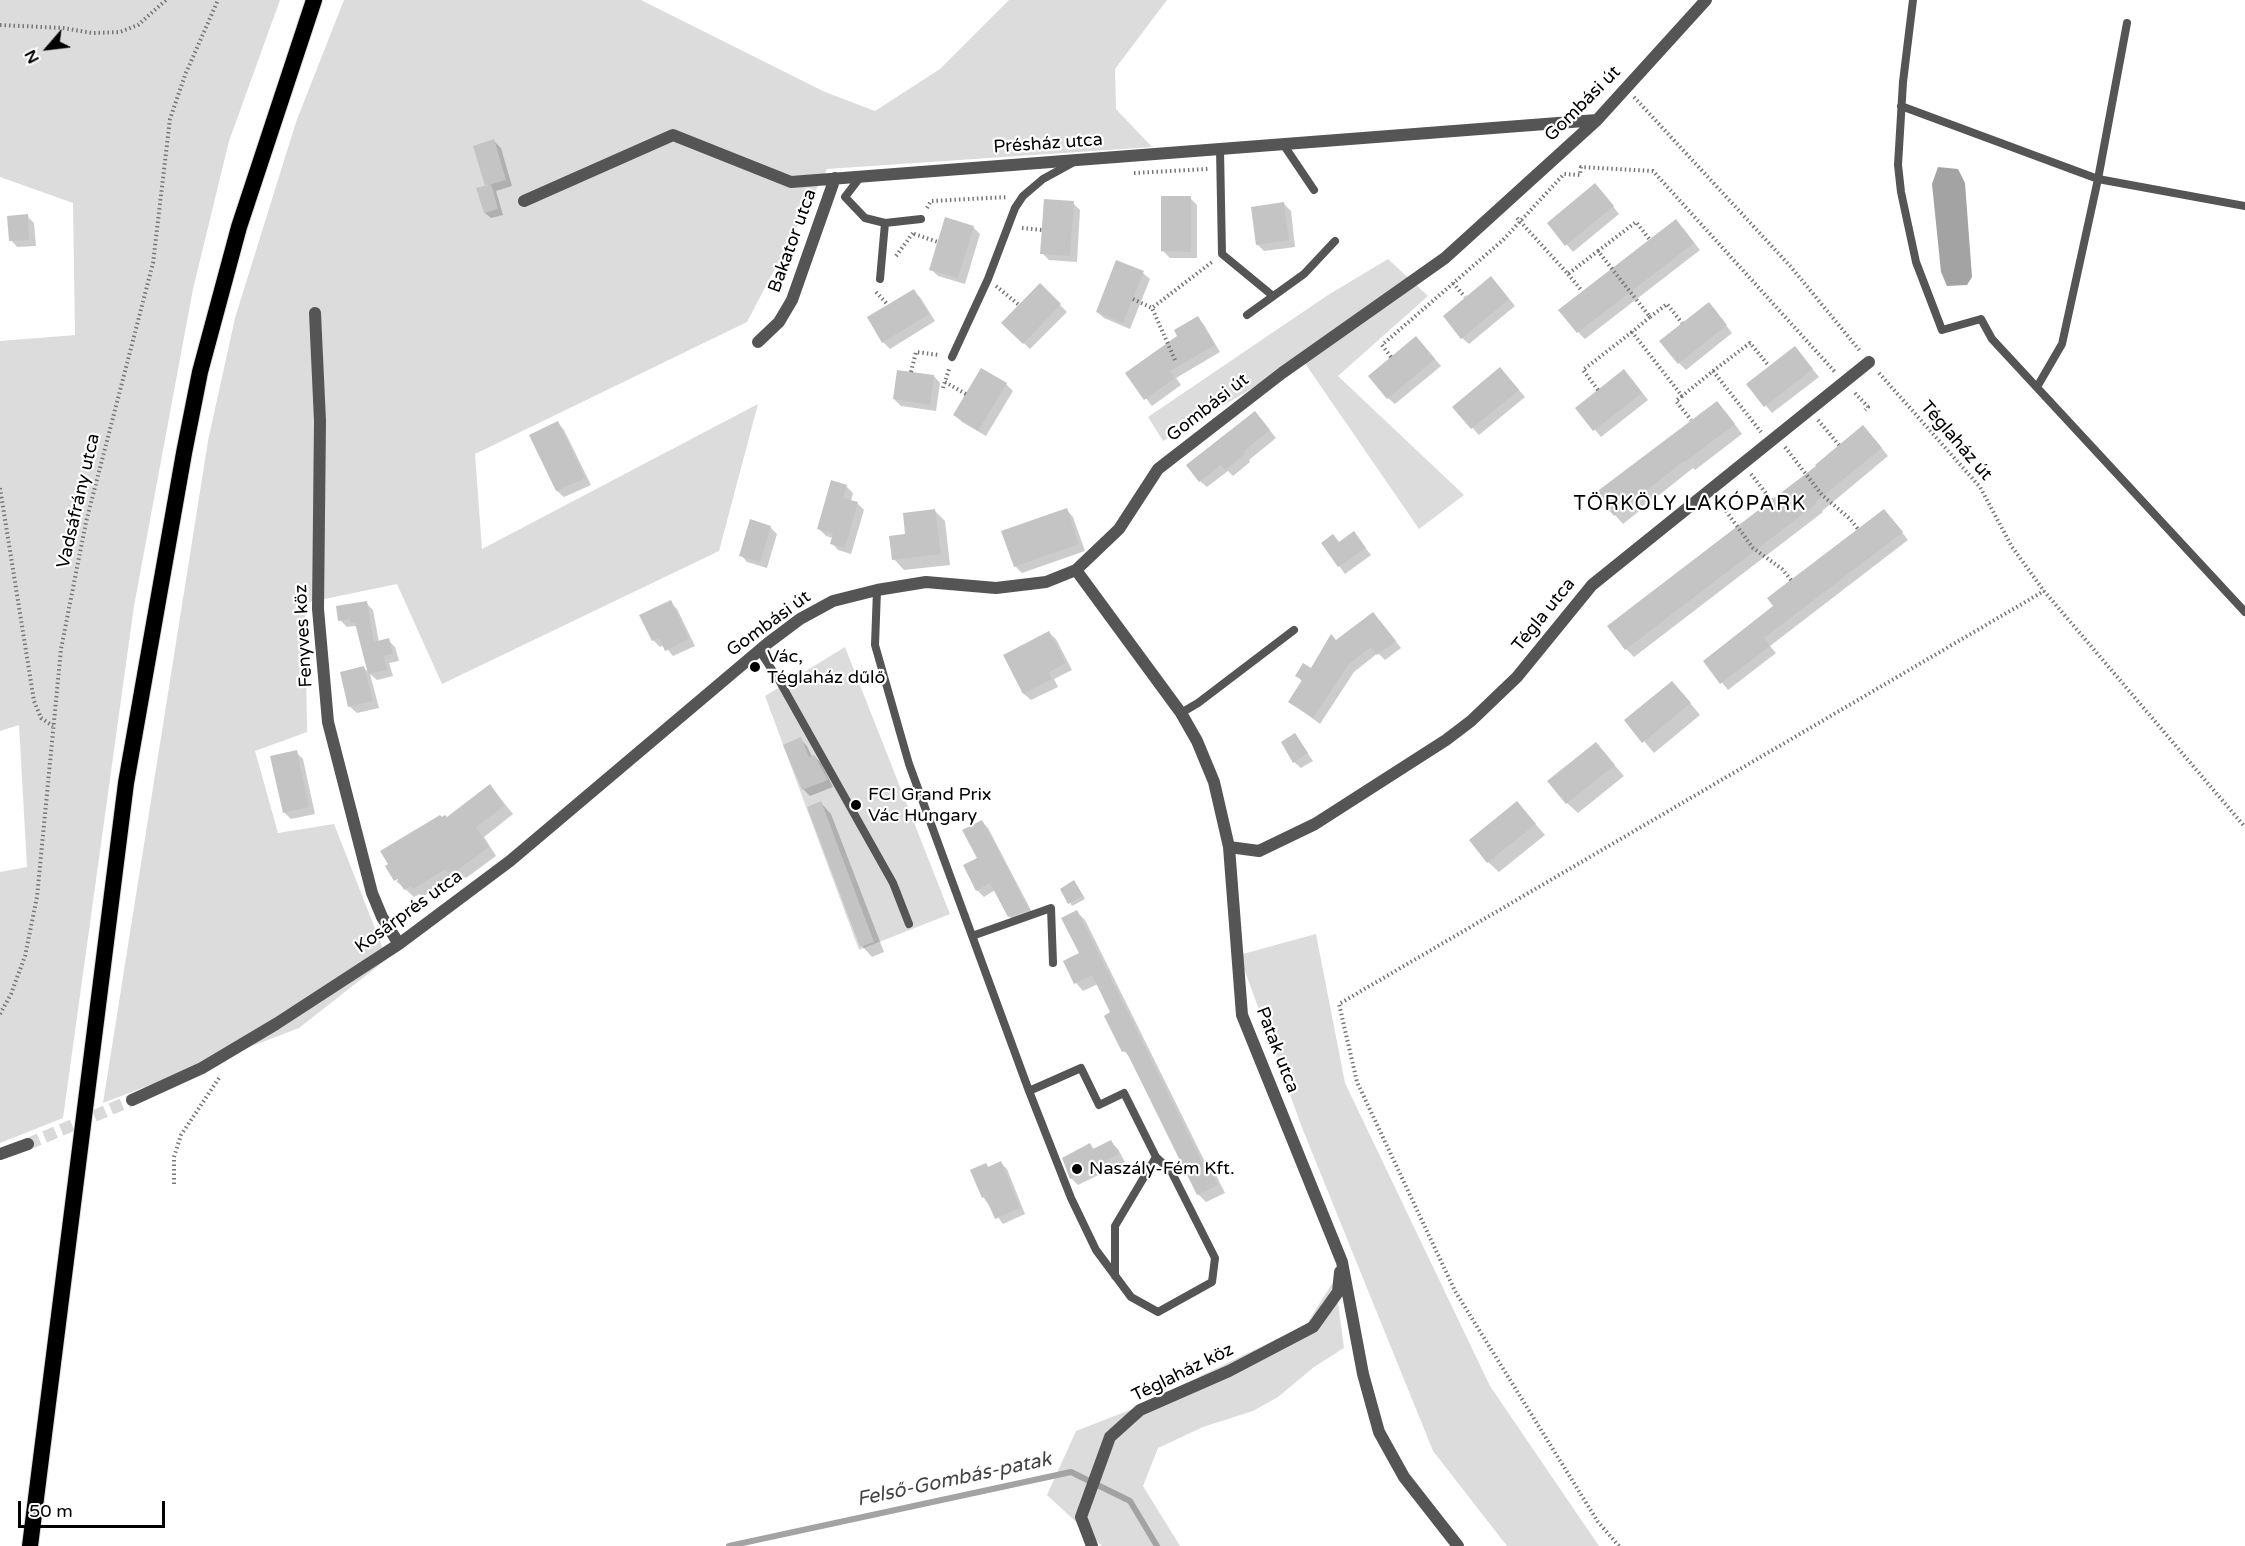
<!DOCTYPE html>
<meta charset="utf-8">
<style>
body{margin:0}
#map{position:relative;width:2245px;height:1546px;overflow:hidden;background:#fff;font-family:"Varela Round",sans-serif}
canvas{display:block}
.north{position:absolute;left:18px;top:18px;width:60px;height:60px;-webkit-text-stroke:4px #fff;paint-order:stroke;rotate:242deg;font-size:16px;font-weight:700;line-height:24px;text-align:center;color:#000}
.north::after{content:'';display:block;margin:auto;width:21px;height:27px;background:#000;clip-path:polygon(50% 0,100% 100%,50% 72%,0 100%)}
.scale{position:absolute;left:18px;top:1501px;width:147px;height:27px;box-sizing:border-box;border:3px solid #000;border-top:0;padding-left:8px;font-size:18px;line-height:21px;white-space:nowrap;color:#000;-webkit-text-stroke:4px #fff;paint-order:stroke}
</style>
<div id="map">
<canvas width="2245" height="1546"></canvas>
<div class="north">N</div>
<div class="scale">50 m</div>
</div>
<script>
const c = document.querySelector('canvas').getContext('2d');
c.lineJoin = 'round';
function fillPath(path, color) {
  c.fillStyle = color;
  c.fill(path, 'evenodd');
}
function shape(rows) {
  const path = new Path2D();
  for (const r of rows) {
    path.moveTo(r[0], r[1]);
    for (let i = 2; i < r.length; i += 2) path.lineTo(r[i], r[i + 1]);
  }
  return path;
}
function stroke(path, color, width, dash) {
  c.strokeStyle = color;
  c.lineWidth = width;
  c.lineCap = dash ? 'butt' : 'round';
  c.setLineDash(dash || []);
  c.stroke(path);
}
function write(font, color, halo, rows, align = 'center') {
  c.font = font + ' "Varela Round",sans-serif';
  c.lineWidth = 4.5;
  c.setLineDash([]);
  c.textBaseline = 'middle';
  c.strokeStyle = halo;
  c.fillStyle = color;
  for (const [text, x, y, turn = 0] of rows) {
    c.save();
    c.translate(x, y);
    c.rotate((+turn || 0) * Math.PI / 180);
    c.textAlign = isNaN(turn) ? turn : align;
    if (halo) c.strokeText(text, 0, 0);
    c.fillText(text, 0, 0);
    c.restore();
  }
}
fillPath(shape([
 [0,0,280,0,229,141,193,289,134,606,63,1118,0,1143,0,872,27,867,19,725,0,731,0,341,75,335,73,203,0,177],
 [344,0,641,0,825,92,875,111,940,69,1009,0,1167,0,1115,69,1116,109,1152,147,827,169,747,322,475,454,482,549,758,404,719,551,442,684,397,584,305,603,307,732,255,751,278,833,334,824,387,959,299,1028,103,1103,208,441,235,318,296,122],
 [1388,259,1428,296,1338,376,1464,495,1419,529,1302,359,1163,441,1148,417,1328,295],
 [845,647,950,914,859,950,765,696],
 [1316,934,1345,1083,1490,1386,1599,1546,1507,1546,1433,1451,1303,1130,1239,955],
 [1335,1279,1344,1348,1314,1367,1278,1397,1253,1411,1203,1427,1158,1448,1143,1486,1180,1546,1102,1546,1047,1495,1076,1431,1130,1410,1306,1325]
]), '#dcdcdc');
fillPath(shape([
 [1938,167,1958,169,1965,183,1972,277,1967,285,1947,286,1941,272,1932,184]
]), '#a3a3a3');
fillPath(shape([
 [494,141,501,148,512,186,496,191,503,215,491,218,485,213],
 [1602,192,1619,214,1573,252,1549,223],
 [1190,198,1197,205,1197,258,1170,258,1163,251],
 [1073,203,1080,210,1077,262,1049,260,1042,253],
 [1284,204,1291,211,1295,247,1264,251,1257,244],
 [27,216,34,223,36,246,17,247,11,240],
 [973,227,980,234,965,284,938,276,931,269],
 [1683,228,1700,250,1585,339,1578,332],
 [1143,273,1150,279,1130,329,1104,318,1097,312],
 [1040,285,1067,312,1030,349,1003,323],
 [1498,285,1515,306,1469,344,1462,338],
 [913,291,920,297,935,321,890,349,883,342],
 [1715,311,1732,333,1686,370,1679,363],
 [1198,318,1204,325,1220,352,1176,378,1181,385,1152,406,1127,374,1179,336],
 [1423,345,1441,366,1395,404,1388,398],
 [1795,348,1819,377,1772,413,1748,384],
 [934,376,940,383,936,411,901,406,894,399],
 [1507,376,1525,397,1479,435,1454,407],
 [1631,378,1648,400,1601,437,1577,408],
 [1006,384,1013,391,986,436,962,422,955,415],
 [1725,411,1742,434,1695,470,1693,468,1623,524,1615,515],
 [1261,419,1276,438,1249,460,1250,462,1233,476,1228,471,1207,487,1200,481],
 [558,423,564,430,591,485,564,497,557,491,531,435],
 [1871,435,1888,456,1822,511,1823,512,1634,657,1626,649],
 [846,486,853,493,851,501,857,503,864,510,851,554,838,550,832,543,833,538,826,536,819,529],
 [1067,510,1073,517,1085,551,1022,573,1015,566],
 [935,511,945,521,950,565,904,570,894,559],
 [1891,518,1908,540,1770,646,1776,653,1728,690,1705,661],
 [770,527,777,534,767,568,747,562,741,555],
 [1354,533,1371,555,1345,574,1323,543,1340,543],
 [670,602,677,609,695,646,673,656,664,645,660,647,653,640],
 [366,603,373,610,379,642,388,640,395,647,399,661,389,663,393,676,377,680,370,674,379,708,357,713,350,707,364,668,370,674,358,628,355,626,347,627,340,620],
 [1380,621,1401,648,1385,660,1378,653,1354,672,1320,724,1290,702,1303,682,1297,676,1311,670,1337,642],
 [1049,633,1056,639,1072,670,1054,679,1058,687,1031,700,1024,694,1005,656],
 [1682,693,1700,715,1654,753,1626,720],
 [1295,735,1313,761,1301,768,1294,762],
 [800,739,807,746,812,757,814,756,821,763,833,787,810,796,803,789],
 [1596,744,1624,776,1578,813,1567,803],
 [296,752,303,759,315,814,291,819,284,812],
 [490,786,513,814,484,837,496,856,466,878,465,877,458,881,455,878,422,897,420,894,414,897,396,881,405,876,447,819],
 [821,803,831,814,884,952,872,957,862,946],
 [1517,803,1545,835,1499,872,1488,862],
 [981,821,988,828,1034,916,1016,923,1009,916,995,890,984,897,977,890],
 [1077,885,1085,899,1072,906,1062,889],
 [1077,912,1085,920,1208,1168,1216,1175,1225,1193,1206,1202,1198,1194,1132,1059,1124,1051,1112,1013,1098,984,1083,991,1076,983,1065,962,1081,954],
 [1111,1142,1118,1149,1125,1162,1078,1185,1071,1178,1064,1159,1090,1145,1095,1150],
 [1001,1163,1007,1169,1025,1214,1003,1224,983,1197,989,1168]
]), '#0003');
stroke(shape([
 [729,1546,1071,1472,1130,1501,1157,1546]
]), '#a3a3a3', 6);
fillPath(shape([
 [494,139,506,180,485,186,473,146],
 [1595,183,1614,206,1565,246,1547,223],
 [491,184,498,209,484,213,476,188],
 [1161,196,1191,196,1191,252,1161,251],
 [1044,199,1074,201,1070,256,1040,254],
 [1284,202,1289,240,1256,245,1251,207],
 [28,214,29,240,9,241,7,216],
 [945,217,974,226,958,278,929,270],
 [1676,219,1694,243,1577,333,1558,310],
 [1116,260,1144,271,1123,323,1096,312],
 [1491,276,1509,299,1461,339,1443,316],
 [1040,283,1061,304,1023,344,1001,323],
 [914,289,929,314,882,343,867,317],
 [1709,302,1727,325,1678,364,1659,341],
 [1198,316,1215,345,1170,371,1175,378,1144,400,1125,373,1177,336,1174,330],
 [1416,336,1435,359,1387,399,1368,376],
 [1795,346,1813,369,1764,407,1746,384],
 [1500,367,1519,390,1471,429,1452,407],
 [981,368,1007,383,978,431,953,415],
 [1624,369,1642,393,1593,431,1575,408],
 [897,370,934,375,930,405,893,399],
 [1717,401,1735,424,1685,462,1684,461,1614,516,1595,493],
 [1255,411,1270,430,1243,452,1245,454,1225,470,1221,465,1199,482,1186,465],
 [558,421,585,478,556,491,529,435],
 [1863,425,1882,448,1815,502,1816,504,1625,650,1607,626,1816,466,1815,465],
 [831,480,847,485,843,498,858,502,845,548,830,544,833,534,817,529],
 [1067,508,1079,544,1014,567,1001,531],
 [935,509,941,554,892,560,889,536,905,534,903,513],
 [1884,509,1903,532,1764,638,1770,646,1720,684,1703,661,1773,606,1767,598],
 [750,519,771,526,760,562,739,556],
 [1354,531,1366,548,1338,567,1321,543,1333,534,1339,542],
 [671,600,689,639,665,651,659,638,652,641,639,615],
 [367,601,374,642,389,638,393,654,384,656,387,670,368,674,355,623,351,623,350,619,338,621,336,606],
 [1373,612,1396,641,1377,655,1371,647,1348,665,1313,718,1288,702,1302,680,1295,676,1303,663,1311,668,1331,634,1336,640],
 [1049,631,1066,663,1049,672,1052,679,1023,694,1003,655],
 [364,666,373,701,348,707,340,672],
 [1672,681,1691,703,1642,743,1624,720],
 [1295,733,1308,753,1293,763,1281,742],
 [801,737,809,757,814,755,828,780,802,790,783,745],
 [1596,742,1615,765,1566,804,1547,781],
 [297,750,309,807,283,813,270,756],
 [490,784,505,805,476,827,489,847,456,871,455,869,448,873,446,869,413,889,411,886,404,890,398,879,394,881,385,866,388,864,380,851,440,815,442,817,445,815,447,817],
 [821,801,874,942,860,947,807,807],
 [1517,801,1536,824,1487,863,1469,840],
 [982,820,993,840,1029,910,1008,917,990,883,976,891,963,865,977,858,962,830],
 [1074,880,1083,896,1068,904,1060,889],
 [1077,910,1205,1168,1208,1166,1218,1185,1197,1195,1126,1051,1122,1052,1104,1016,1110,1012,1092,975,1074,984,1063,961,1079,953,1061,918],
 [1111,1140,1119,1154,1070,1179,1062,1158,1090,1143,1093,1149],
 [1001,1161,1020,1208,995,1219,985,1196,982,1198,970,1170,986,1163,988,1167]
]), '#c4c4c4');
stroke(shape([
 [28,1144,132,1100]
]), '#d9d9d9', 12, [12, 6]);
const trunk = shape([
 [30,1546,126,783,184,453,200,372,239,227,314,0]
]);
stroke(trunk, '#dbdbdb', 18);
stroke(shape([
 [0,25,63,28,93,33,120,32,138,25,166,0],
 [1634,97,1791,267,1861,352],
 [1134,173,1208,169],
 [927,208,931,201,1008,197],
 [1517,218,1568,274,1598,251,1650,317,1632,332,1682,396,1713,371,1761,432],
 [1022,228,1042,230],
 [914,234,938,242],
 [1598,251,1636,222,1650,240],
 [896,256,913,233],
 [1568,274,1582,291],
 [1453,283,1465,297],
 [996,286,1019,305],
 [876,292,888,305],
 [1133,299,1152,308],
 [1650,317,1667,304,1682,323],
 [1391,357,1382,345,1503,240,1564,174,1580,175,1581,167,1653,171,1835,372],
 [1175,360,1152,308,1212,262],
 [1713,371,1750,343,1769,366],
 [911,372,916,352,939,355],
 [1879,373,1980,487,2012,547,2044,591,2245,827],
 [945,382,966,394],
 [943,388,949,369],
 [1598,390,1583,370,1632,332],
 [1855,393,1868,407,1865,410],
 [1682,396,1676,401,1691,420],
 [1818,420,1839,445],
 [1785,447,1822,495,1850,519,1858,529],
 [1751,474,1772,501],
 [0,488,34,701,41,718,53,726],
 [1718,500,1753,548,1782,569,1791,580],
 [0,1014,11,994,25,956,37,897,61,649,86,522,153,263,170,119,185,75,218,0],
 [174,1184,174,1157,181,1135,219,1078],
 [1619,1546,1598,1522,1455,1291,1357,1082,1339,1004,2044,591]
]), '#777', 4, [1.5, 3]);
stroke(shape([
 [1913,0,1903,82,1898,165,1901,192,1916,262,1942,330,1981,319,1992,339,2245,612],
 [1901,106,2098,179,2245,206],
 [1283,144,1314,190],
 [1220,149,1222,254,1273,296],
 [861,176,845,197,865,218,885,223,921,219],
 [880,279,885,223],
 [1247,315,1304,274,1335,241],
 [952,357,988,279,1015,208,1023,196,1043,179,1074,162],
 [2037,387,2062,344,2098,179,2127,23],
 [877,590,875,645,909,764,1029,1091,1081,1068,1099,1105,1124,1093,1156,1157,1171,1171,1215,1258,1212,1282,1158,1312,1131,1297,1096,1250,1071,1198,1029,1091],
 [759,650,780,682,893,883,909,924],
 [1181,713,1198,703,1294,630],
 [972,936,1051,908,1053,963],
 [1115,1276,1115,1226,1156,1157]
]), '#555', 8);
stroke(shape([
 [524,201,673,135,791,182,1597,120],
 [315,313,320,421,318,609,328,722,372,893,382,917,399,944],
 [758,342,779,322,792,300,835,178],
 [1076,570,1181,713,1197,741,1214,782,1229,847,1242,1015,1342,1262,1363,1374,1379,1432,1404,1477,1458,1546],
 [1229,847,1259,851,1315,824,1446,740,1471,721,1517,677,1592,585,1869,362],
 [132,1100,202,1068,276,1024,399,944,510,861,768,643,800,619,833,601,877,590,926,582,996,588,1046,582,1076,570,1119,529,1158,469,1282,373,1445,258,1597,120,1706,0],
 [0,1154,28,1144],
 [1092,1546,1081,1517,1110,1437,1140,1410,1229,1371,1313,1327,1338,1292,1340,1272]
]), '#555', 12);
stroke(trunk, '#000', 16);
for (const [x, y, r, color] of [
 [755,667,6,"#000"],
 [856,805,6,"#000"],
 [1077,1169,6,"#000"]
]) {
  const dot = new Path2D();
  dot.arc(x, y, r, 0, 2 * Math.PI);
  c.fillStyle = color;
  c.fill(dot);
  stroke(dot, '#fff', 2);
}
write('18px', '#000', '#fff', [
 ["Gombási út",1583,104,-45],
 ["Présház utca",1048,144,-4],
 ["Bakator utca",793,241,-70],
 ["Gombási út",1208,408,-38],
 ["Téglaház út",1956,441,49],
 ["Vadsáfrány utca",79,501,-77],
 ["Tégla utca",1544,615,-51],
 ["Gombási út",769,624,-36],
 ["Fenyves köz",304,636,-93],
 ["Kosárprés utca",409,912,-36],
 ["Patak utca",1277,1050,69],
 ["Téglaház köz",1183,1373,-26]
]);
write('18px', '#000', '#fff', [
 ["Vác,",767,657],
 ["Téglaház dűlő",767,678],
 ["FCI Grand Prix",868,795],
 ["Vác Hungary",868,816],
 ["Naszály-Fém Kft.",1089,1169]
], 'left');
c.letterSpacing = '1.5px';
write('20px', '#000', '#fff', [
 ["TÖRKÖLY LAKÓPARK",1690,505]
]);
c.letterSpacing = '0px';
write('italic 20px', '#444', '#fff', [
 ["Felső-Gombás-patak",954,1480,-12]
]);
</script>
